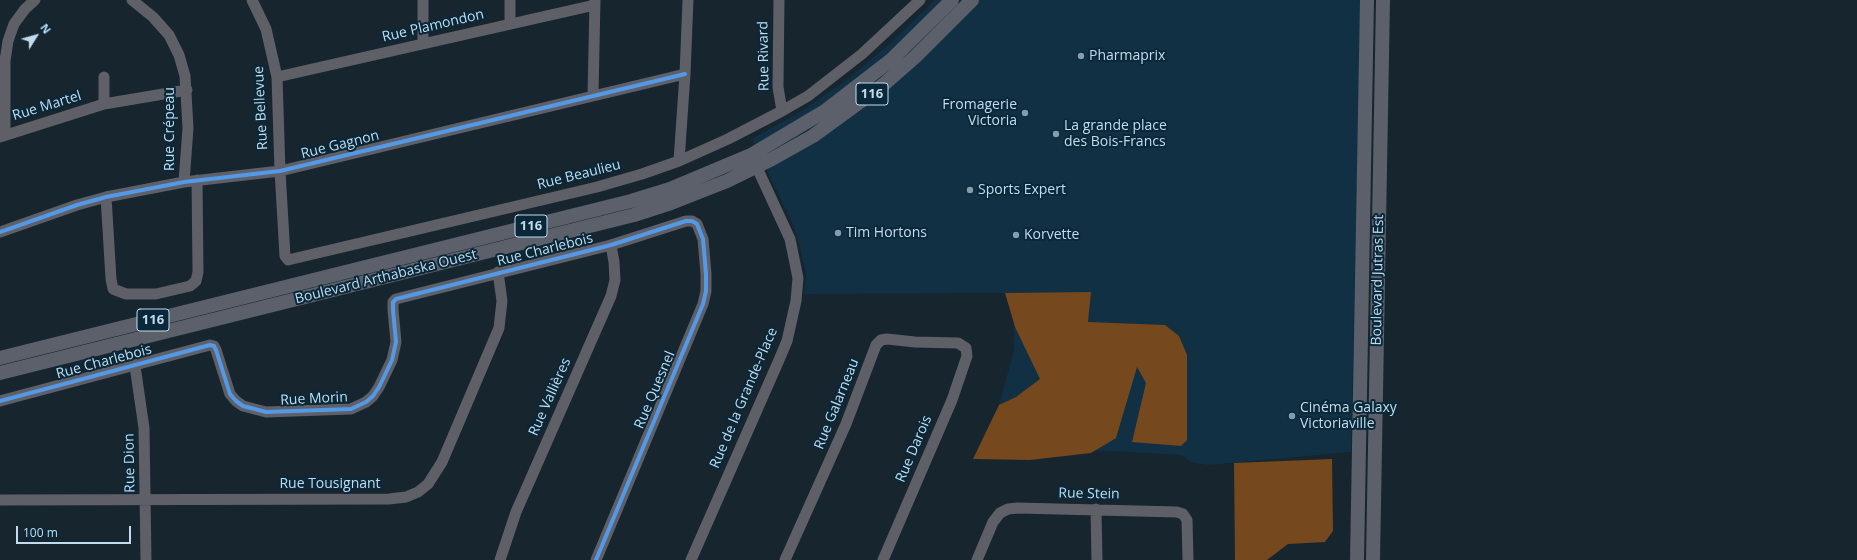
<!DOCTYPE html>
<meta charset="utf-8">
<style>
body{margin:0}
#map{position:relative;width:1857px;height:560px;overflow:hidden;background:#16252e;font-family:"Open Sans",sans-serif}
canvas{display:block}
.north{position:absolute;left:16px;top:16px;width:40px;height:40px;-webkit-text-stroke:3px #0b2839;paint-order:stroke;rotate:53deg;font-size:11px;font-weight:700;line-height:16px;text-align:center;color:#c1dcef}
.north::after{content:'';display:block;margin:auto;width:14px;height:18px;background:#c1dcef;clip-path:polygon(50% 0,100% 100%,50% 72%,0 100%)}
.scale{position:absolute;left:16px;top:526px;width:115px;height:18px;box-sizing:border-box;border:2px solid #c1dcef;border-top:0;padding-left:5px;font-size:12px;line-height:14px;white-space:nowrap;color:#c1dcef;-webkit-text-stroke:3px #0b2839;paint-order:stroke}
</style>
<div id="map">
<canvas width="1857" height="560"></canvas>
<div class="north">N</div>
<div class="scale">100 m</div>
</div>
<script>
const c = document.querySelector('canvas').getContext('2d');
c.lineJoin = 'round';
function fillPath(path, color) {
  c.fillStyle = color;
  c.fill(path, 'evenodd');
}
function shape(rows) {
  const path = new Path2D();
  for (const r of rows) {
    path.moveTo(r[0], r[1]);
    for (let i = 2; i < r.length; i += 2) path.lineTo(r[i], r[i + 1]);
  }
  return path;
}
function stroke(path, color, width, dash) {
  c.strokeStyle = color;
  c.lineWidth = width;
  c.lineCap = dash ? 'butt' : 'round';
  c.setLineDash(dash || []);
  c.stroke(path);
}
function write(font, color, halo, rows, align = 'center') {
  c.font = font + ' "Open Sans",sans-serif';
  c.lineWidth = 4;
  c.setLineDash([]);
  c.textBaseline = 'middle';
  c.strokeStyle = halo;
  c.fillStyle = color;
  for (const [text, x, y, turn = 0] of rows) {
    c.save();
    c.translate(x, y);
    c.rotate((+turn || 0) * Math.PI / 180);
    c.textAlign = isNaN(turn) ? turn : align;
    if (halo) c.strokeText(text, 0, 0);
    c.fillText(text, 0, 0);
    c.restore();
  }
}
fillPath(shape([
 [935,0,1361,0,1351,452,1209,465,1193,463,1181,455,1090,450,973,459,999,405,1014,350,1013,293,804,294,806,275,799,243,793,225,752,139,798,113,844,82,887,46]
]), '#113043');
fillPath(shape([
 [1091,292,1088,322,1165,325,1179,336,1187,355,1187,440,1181,446,1132,442,1146,383,1137,367,1116,438,1091,453,1030,460,973,459,999,405,1016,397,1040,379,1015,327,1005,293],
 [1332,459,1333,531,1325,542,1288,544,1267,560,1235,560,1234,463]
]), '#76481d');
stroke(shape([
 [132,0,153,17,169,35,179,55,185,76,188,128,184,182],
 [252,0,266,29,277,77,280,171,285,256,288,260,597,187,642,174,679,161,728,139,782,111,808,96,862,54,920,0],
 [423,0,423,43],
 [510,0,510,23],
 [779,0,778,87,782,111],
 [277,77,595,5],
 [593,95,595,0],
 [104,104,104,77],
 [5,135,5,61,8,41,14,24,25,9,35,0],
 [0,137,104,104,187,90],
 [679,161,685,74,688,0],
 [106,197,111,279,113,289,126,294,156,294,190,286,196,281,198,272,197,180],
 [0,232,77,205,106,197,184,182,280,171,685,74],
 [135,366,144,428,146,560],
 [0,401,210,345,214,346,216,350,230,394,236,401,243,406,266,412,351,409,366,402,373,396,379,387,392,360,396,342,393,310,393,302,396,299,611,245,686,221,692,221,697,224,703,239,706,274,706,291,703,304,596,560],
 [0,500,389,499,406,497,418,492,428,484,442,462,499,328,502,301,498,272],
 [1096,509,1097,560],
 [500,560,516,512,611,296,615,280,614,262,611,245],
 [691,560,779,360,787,341,796,301,798,278,790,239,753,159],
 [785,560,846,424,876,345,881,340,887,339,915,342,958,343,966,348,967,356,952,400,883,560],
 [977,560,993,522,1000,513,1008,509,1018,508,1177,512,1183,514,1187,520,1188,560]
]), '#5e5f67', 11);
stroke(shape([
 [0,358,631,201,670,189,751,155,825,111,891,60,952,0],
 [0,373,634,215,671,203,727,181,772,159,813,136,883,85,915,57,972,0],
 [1357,560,1367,0],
 [1373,560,1383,0]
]), '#5c606a', 14);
stroke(shape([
 [0,232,77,205,106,197,184,182,280,171,685,74],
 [0,401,210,345,214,346,216,350,230,394,236,401,243,406,266,412,351,409,366,402,373,396,379,387,392,360,396,342,393,310,393,302,396,299,611,245,686,221,692,221,697,224,703,239,706,274,706,291,703,304,596,560]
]), '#5399e6', 4);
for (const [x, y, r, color] of [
 [1081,56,4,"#859cab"],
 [1025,113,4,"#859cab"],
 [1056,134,4,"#859cab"],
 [970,190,4,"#859cab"],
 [838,233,4,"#859cab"],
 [1016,235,4,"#859cab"],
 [1292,416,4,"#859cab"]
]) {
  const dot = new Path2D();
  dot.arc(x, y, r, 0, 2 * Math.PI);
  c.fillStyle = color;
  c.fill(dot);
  stroke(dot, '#0b2839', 1.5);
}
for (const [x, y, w] of [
 [872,94,32],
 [531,226,32],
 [153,320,32]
]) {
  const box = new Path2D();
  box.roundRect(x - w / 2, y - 11, w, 22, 3);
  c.fillStyle = '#0b2839';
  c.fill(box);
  stroke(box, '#c1dcef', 1);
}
write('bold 13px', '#c1dcef', null, [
 ["116",872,94],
 ["116",531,226],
 ["116",153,320]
]);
write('14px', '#c1dcef', '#0b2839', [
 ["Rue Plamondon",433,26,-13],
 ["Rue Rivard",764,56,-91],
 ["Rue Martel",47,106,-17],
 ["Rue Bellevue",261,108,-93],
 ["Rue Crépeau",170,129,-90],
 ["Rue Gagnon",340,145,-14],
 ["Rue Beaulieu",579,175,-14],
 ["Rue Charlebois",545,250,-14],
 ["Boulevard Arthabaska Ouest",386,277,-14],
 ["Boulevard Jutras Est",1378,280,-89],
 ["Rue Charlebois",104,362,-15],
 ["Rue Quesnel",655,390,-67],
 ["Rue Vallières",550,397,-66],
 ["Rue de la Grande-Place",744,398,-67],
 ["Rue Morin",314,399,-3],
 ["Rue Galarneau",837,404,-68],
 ["Rue Darois",914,449,-67],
 ["Rue Dion",130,463,-91],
 ["Rue Tousignant",330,484],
 ["Rue Stein",1089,494,1]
]);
write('14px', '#c1dcef', '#0b2839', [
 ["Pharmaprix",1089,56],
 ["Fromagerie",1017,105,"right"],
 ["Victoria",1017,121,"right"],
 ["La grande place",1064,126],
 ["des Bois-Francs",1064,142],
 ["Sports Expert",978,190],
 ["Tim Hortons",846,233],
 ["Korvette",1024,235],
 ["Cinéma Galaxy",1300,408],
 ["Victoriaville",1300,424]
], 'left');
</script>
